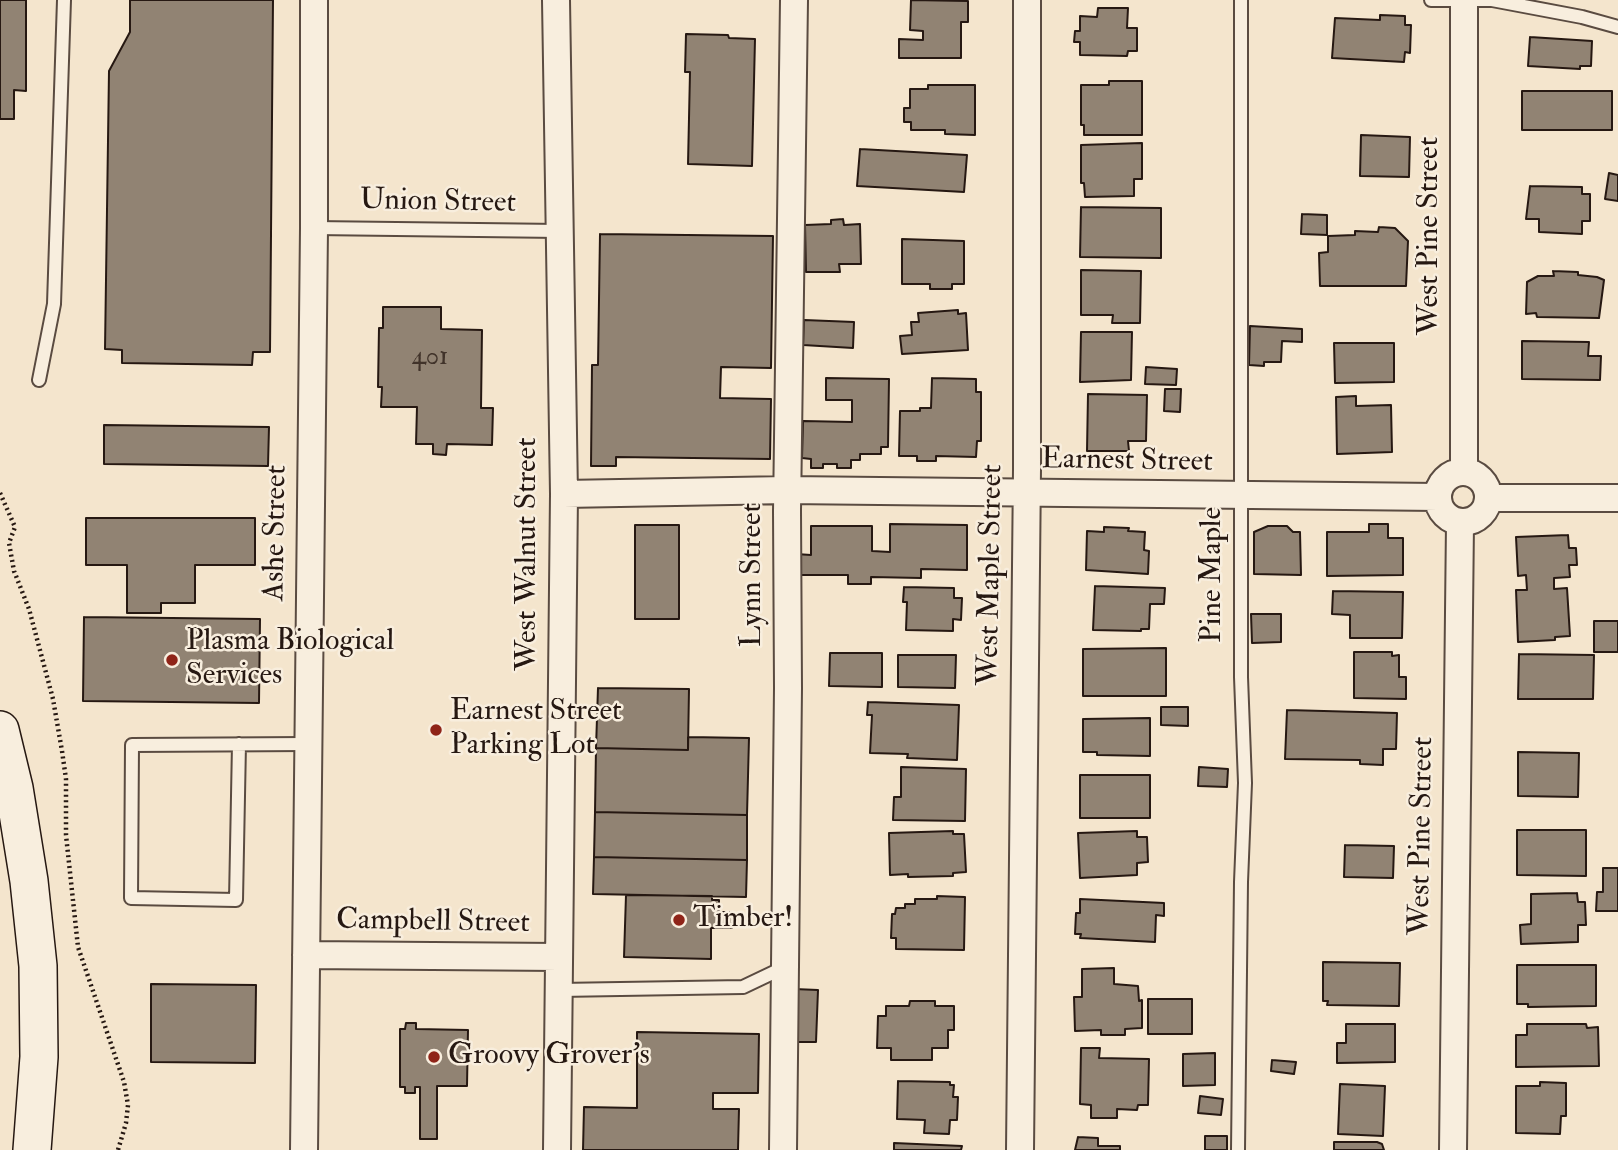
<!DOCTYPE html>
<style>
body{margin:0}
canvas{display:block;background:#f4e5cd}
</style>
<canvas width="1618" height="1150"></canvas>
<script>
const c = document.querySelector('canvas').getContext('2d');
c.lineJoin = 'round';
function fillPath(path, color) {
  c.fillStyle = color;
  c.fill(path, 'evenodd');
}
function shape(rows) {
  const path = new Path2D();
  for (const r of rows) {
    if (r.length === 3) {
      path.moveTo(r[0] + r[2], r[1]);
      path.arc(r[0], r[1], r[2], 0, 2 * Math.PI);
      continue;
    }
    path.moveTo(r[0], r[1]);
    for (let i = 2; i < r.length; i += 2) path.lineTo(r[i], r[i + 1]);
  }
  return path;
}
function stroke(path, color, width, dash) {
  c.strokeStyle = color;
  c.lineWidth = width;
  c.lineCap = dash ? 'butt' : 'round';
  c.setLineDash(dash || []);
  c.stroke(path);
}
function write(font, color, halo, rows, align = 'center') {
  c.font = font + ' "IM FELL Double Pica",serif';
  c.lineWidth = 5;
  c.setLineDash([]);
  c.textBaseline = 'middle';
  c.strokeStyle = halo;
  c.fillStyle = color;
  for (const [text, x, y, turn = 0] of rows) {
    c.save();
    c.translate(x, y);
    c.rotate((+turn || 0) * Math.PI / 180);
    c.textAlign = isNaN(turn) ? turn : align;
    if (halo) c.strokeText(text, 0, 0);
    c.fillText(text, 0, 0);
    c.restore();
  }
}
const building = shape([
 [0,0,26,0,26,91,14,90,14,119,0,119,0,0],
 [130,0,273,0,270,352,253,352,252,365,122,363,122,350,105,349,109,71,130,32,130,0],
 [911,0,968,1,968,22,961,22,961,58,899,58,899,39,923,40,923,31,910,30,911,0],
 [1098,8,1128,8,1127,28,1137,28,1137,51,1128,51,1127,56,1080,55,1080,42,1074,42,1075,31,1080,31,1080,16,1097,17,1098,8],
 [1380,15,1405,16,1405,25,1411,25,1410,53,1405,52,1404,62,1332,58,1335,18,1380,20,1380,15],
 [686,34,728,35,729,38,755,39,752,166,688,164,690,72,685,72,686,34],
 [1530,37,1592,41,1591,66,1580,66,1580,69,1528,66,1530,37],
 [1109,81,1142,81,1142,135,1084,135,1084,125,1081,125,1081,85,1109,85,1109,81],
 [928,85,975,85,975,135,945,134,945,130,911,130,911,122,904,122,904,108,910,108,910,89,928,89,928,85],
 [1522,91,1612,91,1612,130,1522,130,1522,91],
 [1361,135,1410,137,1409,177,1360,176,1361,135],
 [1142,143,1142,179,1134,179,1134,196,1085,197,1084,183,1081,183,1081,145,1142,143],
 [860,149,967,155,964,192,857,186,860,149],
 [1609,173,1618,175,1618,201,1605,199,1609,173],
 [1530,186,1582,187,1582,194,1590,194,1590,221,1582,221,1582,234,1539,232,1539,219,1526,219,1530,186],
 [1081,207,1161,208,1161,258,1080,257,1081,207],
 [1302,214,1327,215,1327,235,1301,234,1302,214],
 [843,219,844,225,860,224,861,264,839,264,840,272,806,272,805,225,831,224,831,220,843,219],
 [1379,227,1395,228,1408,241,1406,286,1320,286,1319,253,1328,252,1328,236,1355,235,1355,231,1378,232,1379,227],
 [600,234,773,236,771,368,721,367,720,398,771,399,770,459,616,457,616,466,591,466,592,365,598,365,600,234],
 [902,239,964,241,964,284,952,284,952,289,930,289,930,284,902,284,902,239],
 [1081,270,1141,271,1140,323,1112,323,1113,315,1081,315,1081,270],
 [1553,271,1578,272,1578,275,1597,277,1604,280,1599,318,1537,317,1536,313,1526,314,1527,282,1538,276,1554,276,1553,271],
 [383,307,441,307,441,329,482,330,481,408,493,408,492,445,447,444,446,455,433,454,433,444,416,444,417,407,381,407,382,387,378,387,379,328,383,328,383,307],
 [958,310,958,314,966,313,968,350,902,354,900,336,912,335,911,322,919,322,918,313,958,310],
 [804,320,854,322,853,348,803,345,804,320],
 [1250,326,1302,329,1302,342,1282,341,1281,362,1264,362,1264,366,1249,365,1250,326],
 [1081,332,1132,332,1131,380,1080,382,1081,332],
 [1522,341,1589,342,1588,356,1601,356,1600,380,1522,379,1522,341],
 [1334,343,1394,343,1394,382,1335,383,1334,343],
 [1146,367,1177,369,1176,385,1145,384,1146,367],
 [826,378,889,379,888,447,881,447,881,454,860,454,860,460,851,460,851,468,837,468,837,464,823,464,823,468,811,468,811,459,802,458,803,421,852,422,852,400,826,400,826,378],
 [932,378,976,379,976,392,981,392,981,441,977,441,976,457,936,456,936,461,917,461,917,456,899,456,900,411,920,411,920,408,931,408,932,378],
 [1165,389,1181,389,1180,412,1164,411,1165,389],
 [1088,394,1147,395,1146,441,1128,441,1129,451,1087,451,1088,394],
 [1356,396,1356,406,1391,405,1392,452,1337,454,1336,397,1356,396],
 [104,425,269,427,268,466,104,464,104,425],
 [86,518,255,518,255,565,195,565,195,603,161,603,161,613,127,613,127,565,86,565,86,518],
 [890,524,967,525,967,570,921,569,921,578,871,577,871,584,848,584,848,575,796,575,796,554,811,555,811,526,872,526,872,551,890,552,890,524],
 [1369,524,1388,524,1388,538,1403,538,1403,575,1327,576,1327,532,1369,532,1369,524],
 [635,525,679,525,679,619,635,619,635,525],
 [1268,526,1287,526,1293,532,1300,532,1301,575,1254,574,1254,532,1268,526],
 [1104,527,1129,528,1128,531,1145,532,1144,550,1149,551,1148,574,1086,570,1087,531,1104,532,1104,527],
 [1568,535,1569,548,1576,548,1577,565,1569,565,1570,577,1554,578,1554,589,1567,588,1570,636,1555,637,1555,640,1518,642,1516,590,1527,590,1526,575,1518,576,1516,537,1568,535],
 [1095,586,1165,588,1164,604,1150,604,1149,629,1141,629,1141,631,1093,630,1095,586],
 [904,587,954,588,954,598,962,598,961,620,953,619,953,631,906,630,907,602,903,602,904,587],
 [1333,591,1403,592,1402,638,1350,638,1350,615,1332,614,1333,591],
 [1251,614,1281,614,1281,642,1252,643,1251,614],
 [84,617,260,619,259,703,83,701,84,617],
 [1594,621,1618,621,1618,652,1594,652,1594,621],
 [1166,648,1166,696,1083,696,1083,649,1166,648],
 [1354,652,1392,652,1392,656,1399,655,1399,677,1406,677,1406,699,1354,698,1354,652],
 [830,653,882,653,882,687,829,686,830,653],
 [1519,654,1594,655,1593,699,1518,699,1519,654],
 [898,655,956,655,955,688,898,687,898,655],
 [598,688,689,689,688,750,596,748,598,688],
 [868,702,959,705,957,760,907,758,908,754,870,753,872,715,867,715,868,702],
 [1161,707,1188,707,1188,726,1161,725,1161,707],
 [1287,710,1397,713,1396,749,1383,749,1383,765,1360,764,1360,760,1285,759,1287,710],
 [1150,718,1150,756,1097,755,1097,752,1083,752,1083,719,1150,718],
 [688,737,749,738,747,815,595,812,596,748,688,750,688,737],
 [1518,752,1579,753,1578,797,1518,796,1518,752],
 [901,767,966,769,965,821,893,820,894,797,901,797,901,767],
 [1199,767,1228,769,1227,787,1198,786,1199,767],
 [1080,775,1150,775,1150,818,1080,818,1080,775],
 [595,812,747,815,747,860,594,857,595,812],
 [1517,830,1586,830,1586,876,1517,875,1517,830],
 [953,831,953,834,964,834,966,872,953,873,953,876,908,877,908,874,890,875,889,833,953,831],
 [1137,831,1137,837,1147,837,1148,862,1137,863,1137,875,1080,878,1078,833,1137,831],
 [1345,845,1394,846,1393,878,1344,877,1345,845],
 [594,857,747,860,746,897,593,894,594,857],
 [1603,868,1618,868,1618,911,1596,911,1597,892,1603,892,1603,868],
 [1577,893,1578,902,1585,902,1586,925,1578,925,1578,942,1521,944,1520,925,1531,924,1531,894,1577,893],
 [626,895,712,896,712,900,719,900,719,912,732,912,732,928,711,928,711,959,624,957,626,895],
 [937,896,965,897,964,950,896,949,896,938,891,938,892,914,895,914,896,908,905,908,905,904,915,904,915,899,937,899,937,896],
 [1080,899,1164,903,1164,916,1156,915,1155,942,1080,938,1081,934,1075,934,1076,913,1080,913,1080,899],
 [1323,962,1400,963,1399,1006,1327,1005,1328,1001,1323,1001,1323,962],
 [1517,965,1596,965,1596,1006,1528,1007,1528,1004,1517,1004,1517,965],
 [1114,968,1114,984,1138,986,1139,1001,1142,1000,1142,1028,1125,1029,1125,1035,1101,1035,1101,1030,1075,1031,1074,997,1082,997,1082,969,1114,968],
 [151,984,256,985,255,1063,151,1062,151,984],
 [794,989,818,990,816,1042,792,1042,794,989],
 [1148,999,1192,999,1192,1034,1148,1034,1148,999],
 [910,1001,935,1001,935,1006,954,1006,954,1030,948,1030,948,1048,932,1048,932,1060,891,1060,891,1048,877,1048,878,1016,886,1016,886,1006,909,1006,910,1001],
 [406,1023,416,1023,416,1029,468,1030,467,1086,437,1086,437,1139,420,1139,420,1087,415,1087,415,1093,405,1093,405,1087,400,1087,400,1029,405,1029,406,1023],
 [1346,1024,1395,1024,1395,1062,1337,1063,1337,1043,1346,1043,1346,1024],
 [1527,1024,1586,1024,1587,1028,1598,1027,1599,1066,1516,1067,1516,1035,1527,1035,1527,1024],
 [637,1032,759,1034,758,1093,713,1093,713,1109,739,1109,738,1150,583,1150,584,1107,637,1108,637,1032],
 [1081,1048,1100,1048,1099,1058,1149,1059,1148,1105,1138,1105,1137,1110,1117,1109,1117,1118,1091,1118,1091,1105,1080,1104,1081,1048],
 [1215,1053,1215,1085,1183,1086,1183,1054,1215,1053],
 [1272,1060,1296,1062,1294,1074,1271,1071,1272,1060],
 [898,1081,950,1082,950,1085,954,1085,953,1097,958,1097,957,1120,950,1120,949,1134,924,1133,925,1120,897,1119,898,1081],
 [1540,1082,1566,1083,1566,1116,1561,1116,1560,1134,1516,1133,1516,1086,1540,1086,1540,1082],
 [1340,1084,1385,1086,1383,1136,1338,1134,1340,1084],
 [1200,1096,1223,1099,1221,1115,1198,1113,1200,1096],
 [1205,1136,1227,1136,1227,1150,1205,1150,1205,1136],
 [1078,1137,1098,1138,1098,1146,1120,1146,1120,1150,1075,1150,1078,1137],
 [1334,1142,1377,1142,1382,1144,1384,1150,1334,1150,1334,1142],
 [894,1143,962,1146,961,1150,894,1150,894,1143]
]);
fillPath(building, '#918373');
stroke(building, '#261812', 2);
const lane = shape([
 [1431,0,1492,0,1582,17,1618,27],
 [314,228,560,231],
 [39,380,54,304,64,0],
 [239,744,236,900,131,898,132,745,308,744],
 [559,990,743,987,785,967],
 [1238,1150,1241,882,1245,783,1241,677,1241,0]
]);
const street = shape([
 [556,0,564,494,557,1150],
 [1463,497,25],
 [1464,472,1464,0],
 [564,494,787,490,1438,497],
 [1488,498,1618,498],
 [306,955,559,957],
 [304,1150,314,228,314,0],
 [783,1150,788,688,787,511,794,0],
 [1020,1150,1027,469,1027,0],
 [1453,1150,1460,523]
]);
const secondary = shape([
 [0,730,14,788,29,881,38,966,39,1057,32,1150]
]);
stroke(lane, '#5a4b41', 16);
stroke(street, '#5a4b41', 30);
stroke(secondary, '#261812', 40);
stroke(shape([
 [0,493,15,527,9,543,14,571,29,609,53,699,62,751,66,779,66,835,78,947,124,1082,128,1105,126,1123,118,1150]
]), '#261812', 4.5, [2, 3.5]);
stroke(lane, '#f8eede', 12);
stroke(street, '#f8eede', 26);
stroke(secondary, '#f8eede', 37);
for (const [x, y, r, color] of [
 [172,660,7,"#8f2418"],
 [436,730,7,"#8f2418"],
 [679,920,7,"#8f2418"],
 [434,1057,7,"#8f2418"]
]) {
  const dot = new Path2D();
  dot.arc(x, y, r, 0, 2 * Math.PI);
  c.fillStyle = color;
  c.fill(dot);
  stroke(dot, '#f8eede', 2.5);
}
write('26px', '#41332a', null, [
 ["401",430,358]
]);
write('30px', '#261812', '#f8eede', [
 ["Union Street",438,203,1],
 ["West Pine Street",1431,236,-90],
 ["Earnest Street",1127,462,1],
 ["Ashe Street",277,533,-89],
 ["West Walnut Street",529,554,-90],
 ["Lynn Street",754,575,-90],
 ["West Maple Street",992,575,-89],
 ["Pine Maple",1214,575,-90],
 ["West Pine Street",1423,836,-89],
 ["Campbell Street",433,923,1]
]);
write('30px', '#261812', '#f8eede', [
 ["Plasma Biological",186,643],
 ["Services",186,677],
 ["Earnest Street",450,713],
 ["Parking Lot",450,747],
 ["Timber!",693,920],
 ["Groovy Grover's",448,1057]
], 'left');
</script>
